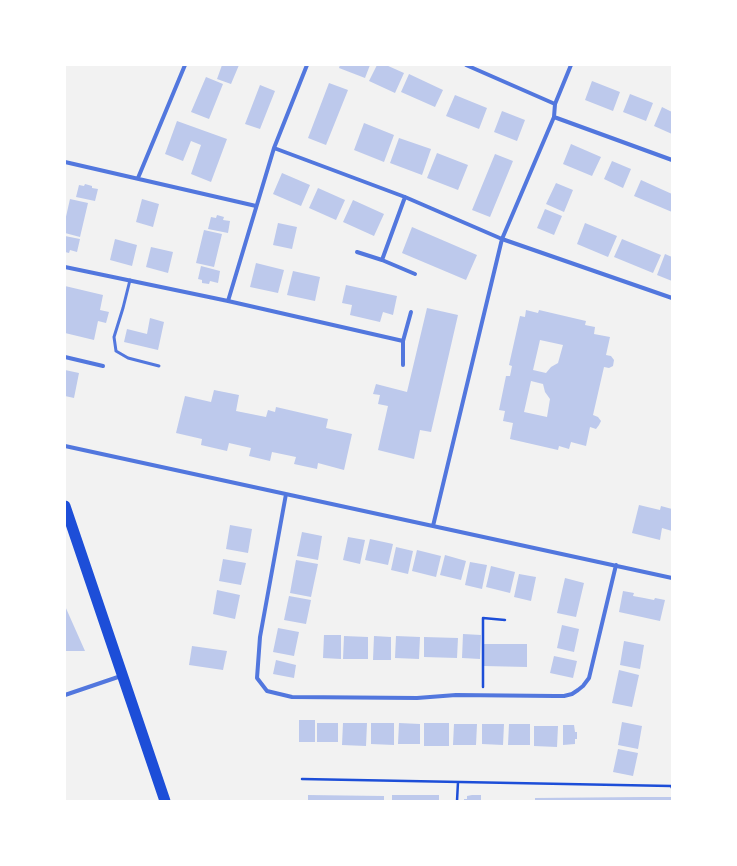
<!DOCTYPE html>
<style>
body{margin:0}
#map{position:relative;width:737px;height:866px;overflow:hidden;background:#f2f2f2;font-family:"Space Grotesk",sans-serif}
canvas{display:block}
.frame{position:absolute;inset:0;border:66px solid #fff;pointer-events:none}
</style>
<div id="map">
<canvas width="737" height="866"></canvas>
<div class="frame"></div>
</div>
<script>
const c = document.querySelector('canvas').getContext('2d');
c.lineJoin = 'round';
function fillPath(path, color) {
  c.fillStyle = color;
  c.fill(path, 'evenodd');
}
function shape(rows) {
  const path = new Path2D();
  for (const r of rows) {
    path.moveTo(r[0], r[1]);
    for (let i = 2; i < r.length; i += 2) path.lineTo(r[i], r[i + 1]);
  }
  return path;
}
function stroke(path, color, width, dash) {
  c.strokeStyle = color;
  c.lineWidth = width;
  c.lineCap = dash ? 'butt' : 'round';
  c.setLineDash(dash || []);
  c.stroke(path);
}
fillPath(shape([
 [222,65,239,65,231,84,217,79],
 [340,65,370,65,365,78,339,68],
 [377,65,386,65,404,73,395,93,369,81],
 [409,74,443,90,435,107,401,92],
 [206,77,223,84,209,119,191,112],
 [592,81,620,92,613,111,585,100],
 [329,83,348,90,326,145,308,138],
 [260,85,275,91,260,129,245,124],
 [630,94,653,103,646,121,623,112],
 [455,95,487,108,479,129,446,116],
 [662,107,672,112,672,134,654,126],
 [502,111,525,120,517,141,494,132],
 [177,121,227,139,211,182,191,174,201,145,191,141,183,161,165,154],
 [364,123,394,135,384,162,354,150],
 [399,138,431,149,422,175,390,163],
 [571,144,601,157,592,176,563,164],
 [437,153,468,165,458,190,427,178],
 [495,154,513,161,490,217,472,210],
 [612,161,631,169,623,188,604,179],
 [282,173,310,185,301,206,273,194],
 [641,180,672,194,672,212,634,196],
 [556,183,573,190,564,212,546,204],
 [85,184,92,186,92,188,98,189,95,201,76,197,79,185,84,186],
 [318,188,345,200,336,220,309,208],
 [70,199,88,203,80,237,65,233,65,221],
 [142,199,159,204,153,227,136,222],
 [353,200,384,214,374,236,343,222],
 [545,209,562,216,554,235,537,228],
 [217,215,224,217,223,220,230,221,228,233,208,229,211,217,216,218],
 [278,223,297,227,292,249,273,245],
 [585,223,617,236,608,257,577,244],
 [412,227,477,255,466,280,402,253],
 [204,230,222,234,214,267,196,263],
 [65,236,80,239,77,252,70,250,69,253,65,252],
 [115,239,137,245,132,266,110,260],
 [622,239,661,255,653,273,614,257],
 [151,247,173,252,168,273,146,267],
 [665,254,672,257,672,281,657,275],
 [256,263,284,270,278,293,250,287],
 [201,266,220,271,218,283,210,281,209,284,202,283,202,280,198,279],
 [293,271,320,277,315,301,287,295],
 [346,285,397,296,393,315,383,312,380,322,350,315,352,305,342,303],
 [65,286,103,295,100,310,109,312,106,323,98,321,94,340,65,333],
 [427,308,458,315,431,432,420,430,414,459,378,450,388,406,378,404,380,395,373,394,376,384,407,392],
 [526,310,538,313,539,310,586,321,585,325,595,327,594,334,610,337,606,355,611,356,614,360,613,366,609,368,604,367,593,415,598,417,601,421,599,425,596,429,590,427,586,446,571,442,569,449,559,446,558,450,510,439,513,423,503,421,505,411,499,410,506,376,510,376,512,366,509,365,520,316,525,317],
 [540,340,563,345,558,363,551,367,546,373,533,370],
 [531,381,543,384,545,392,550,399,547,417,524,412],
 [150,318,164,322,158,350,124,342,127,329,147,334],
 [65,370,79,373,74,398,65,396],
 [214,390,239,395,236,411,266,417,268,410,275,412,276,407,328,419,326,428,352,434,344,470,318,463,317,469,294,464,296,457,272,452,270,461,249,456,251,448,229,443,227,451,201,445,202,439,176,433,185,396,211,402],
 [639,505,660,510,661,506,672,509,672,531,662,528,660,540,632,533],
 [230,525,252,529,248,553,226,549],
 [302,532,322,536,318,560,297,556],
 [348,537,365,540,360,564,343,560],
 [370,539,393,544,388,565,365,560],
 [396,547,413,551,408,574,391,570],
 [417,550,441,556,436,577,412,571],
 [445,555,466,561,461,580,440,575],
 [223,559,246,563,241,585,219,581],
 [296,560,318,564,311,597,290,593],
 [470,562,487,565,482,589,465,585],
 [491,566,515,572,510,593,486,587],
 [519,574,536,577,531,601,514,597],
 [565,578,584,583,576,617,557,613],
 [217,590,240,595,235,619,213,614],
 [623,591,634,593,633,596,644,598,654,600,655,598,665,600,660,621,619,612],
 [289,596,311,600,306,624,284,620],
 [65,606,85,651,65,651],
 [562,625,579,629,574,652,557,648],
 [278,628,299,632,294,656,273,652],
 [463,634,481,635,480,659,462,658],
 [324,635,341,635,341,659,323,658],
 [344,636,368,637,368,659,343,659],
 [374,636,391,637,391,660,373,660],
 [396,636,420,637,419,659,395,658],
 [424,637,458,638,457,658,424,657],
 [624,641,644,645,640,669,620,665],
 [484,644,527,644,527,667,484,666],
 [192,646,227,651,223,670,189,665],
 [554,656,577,661,573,678,550,673],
 [276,660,296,665,294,678,273,674],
 [619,670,639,675,632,707,612,703],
 [299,720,315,720,315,742,299,742],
 [622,722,642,726,638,749,618,745],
 [317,723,338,723,338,742,317,742],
 [343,723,367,723,366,746,342,745],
 [371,723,394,723,394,745,371,744],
 [399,723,420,724,420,744,398,744],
 [424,723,449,723,449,746,424,746],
 [454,724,477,724,476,745,453,745],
 [482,724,504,724,503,745,482,744],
 [509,724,530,724,530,745,508,745],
 [563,725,574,725,575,732,577,732,577,739,575,739,575,744,563,745],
 [534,726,558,726,557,747,534,746],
 [618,749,638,753,633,776,613,772],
 [308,795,384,796,384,801,308,801],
 [392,795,439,795,439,801,392,801],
 [472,795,481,795,481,801,464,801,464,799,467,799,467,796],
 [643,797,672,797,672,801,535,801,535,798]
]), '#bdc9ec');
stroke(shape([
 [483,687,483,618,505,620],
 [302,779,671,786,672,788],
 [457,801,458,782]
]), '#1d4ed8', 2.5);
stroke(shape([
 [130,280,123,308,114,337,116,351,128,358,159,366]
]), '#5277de', 3);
stroke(shape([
 [466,65,555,104],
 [554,117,672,160],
 [274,148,405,197,502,239,672,298],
 [65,162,256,206],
 [138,178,185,65],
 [357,252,382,260,415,274],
 [382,260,405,197],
 [65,267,228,301,403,341],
 [228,301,274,148,307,65],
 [65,357,103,366],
 [403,365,403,341,411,312],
 [65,446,672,578],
 [286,494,260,637,257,678,267,691,292,697,417,698,456,695,555,696,564,696,572,694,578,690,583,686,589,678,616,565],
 [433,526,502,239,554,117,555,104,571,65],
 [65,695,121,676]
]), '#5277de', 4);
stroke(shape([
 [65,506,165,801]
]), '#1d4ed8', 11);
</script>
